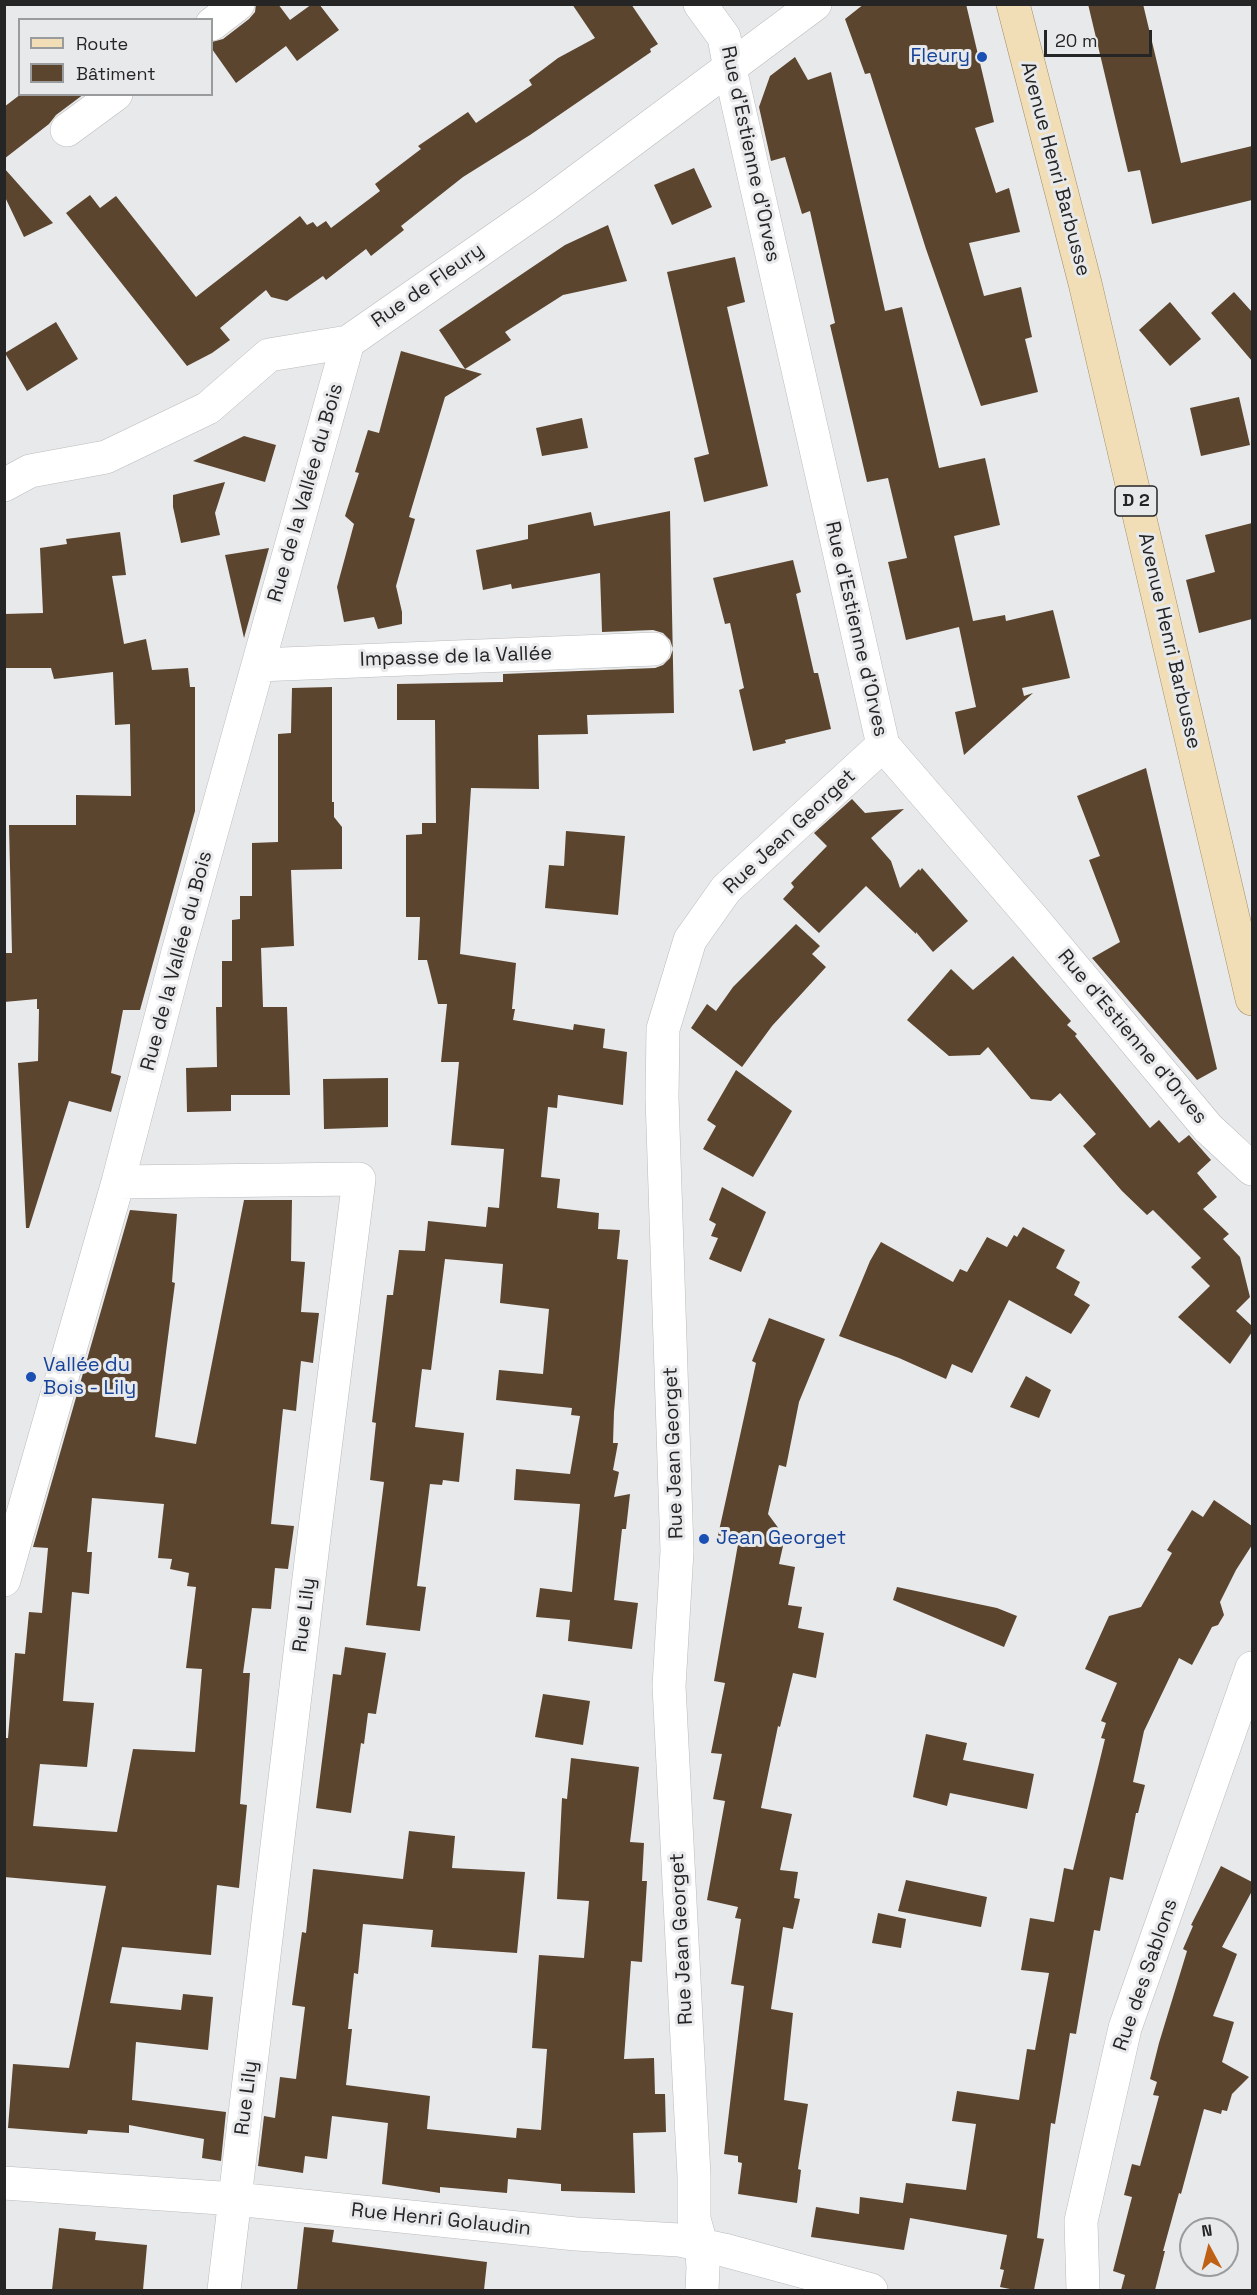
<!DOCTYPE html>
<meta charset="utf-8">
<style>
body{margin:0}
#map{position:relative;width:1257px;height:2295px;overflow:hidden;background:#e8e9eb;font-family:"Space Grotesk",sans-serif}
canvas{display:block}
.frame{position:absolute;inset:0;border:6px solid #252526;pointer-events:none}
.legend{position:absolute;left:18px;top:18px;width:195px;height:78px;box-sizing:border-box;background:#e8e9eb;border:2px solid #9a9b9c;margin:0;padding:8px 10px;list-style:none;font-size:18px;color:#252526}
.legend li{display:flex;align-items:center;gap:12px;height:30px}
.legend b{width:30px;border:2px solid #9a9b9c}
.north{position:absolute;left:1179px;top:2217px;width:60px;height:60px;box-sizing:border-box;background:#e8e9eb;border:2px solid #9a9b9c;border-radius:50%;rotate:353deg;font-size:16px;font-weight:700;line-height:24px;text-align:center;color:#252526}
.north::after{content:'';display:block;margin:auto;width:21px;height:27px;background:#bf6115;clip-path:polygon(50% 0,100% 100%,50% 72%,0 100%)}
.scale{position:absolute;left:1044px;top:30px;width:108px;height:27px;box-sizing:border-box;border:3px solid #252526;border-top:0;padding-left:8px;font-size:18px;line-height:21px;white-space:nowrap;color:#252526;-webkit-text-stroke:4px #e8e9eb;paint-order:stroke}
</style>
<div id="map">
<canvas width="1257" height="2295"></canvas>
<div class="frame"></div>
<ul class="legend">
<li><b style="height:8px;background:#f1ddb6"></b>Route</li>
<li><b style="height:16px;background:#5c452f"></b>Bâtiment</li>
</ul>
<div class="north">N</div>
<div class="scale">20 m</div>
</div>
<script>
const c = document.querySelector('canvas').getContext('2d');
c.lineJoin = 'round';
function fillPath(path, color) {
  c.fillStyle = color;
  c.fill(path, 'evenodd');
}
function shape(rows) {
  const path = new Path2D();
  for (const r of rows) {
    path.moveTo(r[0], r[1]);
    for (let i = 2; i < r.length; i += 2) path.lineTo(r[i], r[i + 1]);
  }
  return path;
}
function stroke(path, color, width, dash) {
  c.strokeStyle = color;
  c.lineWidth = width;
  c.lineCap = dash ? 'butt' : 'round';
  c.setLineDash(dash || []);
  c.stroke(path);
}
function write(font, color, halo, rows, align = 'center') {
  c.font = font + ' "Space Grotesk",sans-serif';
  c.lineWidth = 6;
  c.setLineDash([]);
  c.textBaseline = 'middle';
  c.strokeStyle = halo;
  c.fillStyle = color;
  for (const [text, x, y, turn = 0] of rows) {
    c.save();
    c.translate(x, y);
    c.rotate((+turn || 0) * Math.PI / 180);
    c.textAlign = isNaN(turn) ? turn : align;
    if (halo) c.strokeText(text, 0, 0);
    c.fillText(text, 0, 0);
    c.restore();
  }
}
fillPath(shape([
 [256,4,278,4,290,20,312,4,319,4,339,30,297,61,286,46,236,83,212,49,212,42,223,39,249,19,255,12],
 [572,4,631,4,658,44,650,49,651,52,530,135,463,177,401,226,404,230,371,256,366,249,326,280,323,276,287,301,271,297,266,290,220,328,230,340,212,353,187,366,66,213,90,195,100,208,116,196,196,297,300,216,307,225,313,222,317,227,326,221,331,228,380,191,375,184,421,149,418,146,468,112,476,123,532,85,529,80,558,58,595,38],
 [864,4,966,4,994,122,975,128,996,193,1009,188,1020,232,969,243,984,296,1021,287,1032,337,1025,339,1038,392,981,406,926,249,870,73,865,74,845,19],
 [1088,4,1143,4,1181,163,1252,146,1252,200,1152,224,1140,170,1128,172],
 [795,57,808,80,831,72,885,311,902,307,939,468,985,458,1000,525,954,536,973,621,1005,615,1006,621,1053,610,1070,678,1022,688,1024,696,1033,693,964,755,955,712,976,707,959,627,906,640,888,562,907,558,888,478,867,482,830,325,835,323,810,211,802,214,785,157,771,161,759,107,770,76],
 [21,94,84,94,56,115,49,124,4,159,4,107],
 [4,168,53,223,24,237,4,195],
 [694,168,712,207,672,225,654,185],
 [608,225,627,281,563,295,505,332,511,340,465,369,439,330,565,245],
 [735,257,745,302,727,307,768,486,704,502,694,458,709,454,667,272],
 [1234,292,1252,312,1252,361,1211,313],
 [1170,302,1201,339,1170,366,1139,330],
 [56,322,78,359,27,391,5,353],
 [401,351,482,374,445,397,409,517,415,519,396,586,402,612,402,624,378,629,374,617,344,622,337,587,354,524,345,516,359,473,355,472,368,430,379,433],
 [1239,397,1250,445,1201,456,1190,408],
 [582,418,588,448,542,456,536,428],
 [244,436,276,445,265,482,193,461],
 [225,482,215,513,220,535,181,543,173,507,173,495],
 [670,511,674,713,587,715,588,734,538,735,539,789,471,788,460,954,516,963,512,1009,515,1009,513,1020,573,1030,574,1024,605,1029,603,1048,627,1052,623,1105,558,1095,557,1108,548,1107,541,1177,560,1179,557,1208,599,1213,598,1229,620,1230,617,1259,628,1260,614,1412,613,1443,618,1443,613,1470,619,1472,614,1497,630,1494,626,1529,622,1529,614,1600,638,1603,632,1649,568,1641,570,1620,536,1617,540,1588,572,1592,580,1504,514,1500,516,1469,570,1474,580,1416,571,1415,572,1408,496,1400,499,1370,543,1374,549,1309,500,1303,503,1264,445,1259,431,1370,422,1369,415,1427,464,1433,459,1482,443,1480,442,1485,430,1484,417,1586,426,1587,420,1631,366,1625,384,1482,370,1480,376,1423,372,1422,387,1295,393,1295,399,1250,425,1251,428,1221,486,1227,488,1207,499,1208,504,1149,451,1145,459,1062,441,1062,447,1004,438,1004,427,960,418,960,420,917,406,917,406,835,422,834,422,823,436,823,435,720,397,720,397,684,503,682,503,674,655,668,663,665,670,658,673,649,670,640,663,633,653,630,602,632,600,573,512,589,511,584,483,590,476,550,528,539,528,525,591,512,594,526],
 [1252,523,1252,619,1199,633,1186,580,1215,572,1205,535],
 [120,532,126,575,112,576,124,644,146,639,152,670,188,668,190,687,195,687,195,811,140,1010,123,1010,111,1073,121,1076,111,1112,69,1101,29,1228,26,1228,18,1063,38,1061,39,1009,37,1009,37,999,4,1002,4,953,12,953,9,825,76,825,76,795,131,796,130,724,115,725,113,672,54,679,51,668,4,668,4,614,43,613,40,548,67,544,66,539],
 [269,548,244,638,225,555],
 [793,560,801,592,796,594,814,673,818,673,831,729,785,740,786,743,753,751,739,690,744,688,730,623,725,624,713,578],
 [332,687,332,802,334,802,334,817,342,827,342,869,291,870,294,946,261,948,263,1007,287,1007,290,1095,231,1095,231,1111,187,1112,186,1068,217,1067,216,1007,222,1007,222,961,232,961,232,920,240,919,240,896,252,896,252,843,278,842,278,734,291,733,292,688],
 [1146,768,1217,1069,1197,1080,1092,958,1120,942,1089,860,1100,856,1077,796],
 [852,799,865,813,904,809,871,838,891,861,900,888,919,869,920,871,922,868,968,921,933,952,916,932,916,934,866,886,819,933,783,899,794,887,791,883,827,846,814,833],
 [566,831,625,836,618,915,545,908,549,865,564,866],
 [796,924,820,946,812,954,826,967,772,1026,742,1067,691,1028,707,1004,716,1011,733,987],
 [1013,956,1071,1021,1067,1025,1077,1034,1075,1036,1150,1128,1159,1120,1179,1143,1189,1135,1211,1160,1197,1173,1217,1197,1203,1209,1229,1234,1223,1239,1240,1257,1250,1297,1236,1311,1252,1326,1252,1332,1230,1364,1178,1317,1210,1286,1191,1267,1201,1258,1153,1210,1147,1215,1122,1191,1083,1146,1096,1134,1060,1093,1051,1101,1031,1099,988,1047,980,1055,949,1056,907,1020,951,969,973,990],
 [736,1070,792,1111,753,1177,703,1149,716,1126,707,1120],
 [388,1078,388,1127,324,1129,323,1079],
 [722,1187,766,1212,741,1272,709,1259,718,1238,711,1236,716,1224,709,1220],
 [244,1200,292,1200,291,1261,305,1262,301,1312,319,1313,313,1363,301,1361,296,1411,283,1409,271,1524,294,1526,288,1569,275,1568,271,1609,252,1608,243,1673,250,1673,240,1804,247,1805,239,1888,217,1885,211,1955,122,1947,110,2003,181,2010,183,1994,213,1997,208,2050,136,2042,132,2100,226,2112,221,2161,202,2158,204,2139,129,2125,129,2133,88,2130,87,2134,8,2128,13,2064,69,2068,106,1886,4,1877,4,1738,8,1738,15,1653,25,1654,29,1612,42,1613,48,1548,33,1547,130,1210,177,1214,172,1282,175,1283,155,1437,196,1444],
 [92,1498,164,1504,158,1558,172,1559,170,1569,189,1573,187,1586,196,1587,186,1668,202,1669,195,1752,133,1749,117,1832,33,1826,40,1764,87,1767,94,1703,63,1701,72,1592,89,1594,92,1552,87,1552],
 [1023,1227,1065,1250,1056,1268,1080,1282,1074,1295,1090,1305,1071,1334,1009,1300,972,1373,952,1364,946,1379,899,1358,839,1336,870,1261,881,1242,953,1282,960,1269,967,1272,987,1237,1007,1247,1014,1235,1017,1237],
 [769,1318,825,1339,799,1402,786,1467,779,1465,768,1514,785,1537,779,1564,795,1567,788,1605,802,1607,798,1628,824,1633,816,1678,793,1673,780,1727,778,1726,761,1808,792,1814,780,1870,798,1872,794,1898,800,1899,793,1929,783,1927,771,2009,793,2013,784,2100,808,2104,798,2169,801,2170,797,2203,738,2194,742,2163,738,2162,738,2156,724,2154,744,1986,731,1984,741,1919,735,1918,738,1907,707,1900,725,1801,713,1799,722,1754,711,1753,725,1683,714,1681,738,1544,717,1540,756,1363,752,1361],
 [1026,1376,1051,1390,1039,1418,1010,1407],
 [1214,1500,1252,1526,1252,1545,1236,1570,1220,1602,1224,1615,1218,1625,1212,1627,1192,1665,1179,1658,1144,1731,1133,1782,1145,1785,1138,1813,1136,1813,1123,1880,1110,1877,1100,1931,1094,1930,1076,2034,1070,2033,1055,2124,1051,2123,1037,2238,1044,2239,1034,2290,1015,2290,1000,2287,1004,2270,1000,2269,1007,2235,910,2218,904,2250,811,2237,816,2207,859,2214,860,2197,903,2203,906,2183,966,2190,976,2124,952,2121,957,2091,1019,2100,1027,2049,1035,2050,1049,1973,1021,1970,1030,1918,1054,1922,1064,1868,1073,1870,1105,1739,1101,1738,1106,1723,1101,1721,1117,1683,1085,1669,1109,1616,1141,1607,1172,1553,1167,1550,1192,1510,1203,1517],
 [897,1587,997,1608,1017,1616,1004,1647,893,1600],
 [345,1647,386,1653,376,1714,368,1713,364,1744,361,1743,351,1813,316,1808,333,1674,341,1675],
 [543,1694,590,1701,583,1745,535,1737],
 [926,1734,967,1743,963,1760,1034,1774,1027,1809,950,1793,947,1806,913,1797],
 [571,1758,639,1767,630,1842,644,1843,642,1881,647,1881,642,1962,631,1961,624,2059,654,2058,655,2094,665,2094,666,2132,633,2133,635,2193,561,2191,561,2184,508,2179,507,2193,440,2187,440,2193,382,2184,388,2123,332,2116,327,2159,305,2156,303,2173,258,2166,264,2116,275,2118,280,2077,296,2079,305,2007,292,2005,302,1932,306,1933,313,1869,403,1879,409,1831,455,1836,452,1868,525,1872,517,1953,431,1947,433,1930,363,1924,358,1974,354,1973,348,2029,352,2029,346,2085,430,2096,427,2129,516,2138,517,2128,541,2130,547,2049,532,2048,539,1955,584,1958,589,1901,557,1899,562,1798,567,1799],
 [1221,1866,1252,1882,1252,1891,1222,1947,1237,1954,1213,2016,1234,2022,1222,2062,1249,2077,1232,2094,1227,2111,1222,2110,1221,2114,1204,2109,1181,2194,1179,2193,1163,2251,1165,2251,1155,2290,1121,2290,1125,2275,1113,2271,1132,2197,1124,2195,1132,2164,1140,2166,1159,2096,1153,2095,1157,2082,1150,2079,1159,2043,1187,1951,1183,1949,1193,1926,1191,1925],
 [906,1880,987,1897,981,1927,898,1911],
 [878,1913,906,1919,901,1948,872,1943],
 [304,2227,334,2230,332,2242,487,2262,484,2290,297,2290],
 [59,2228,96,2232,95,2240,147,2245,143,2290,52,2290]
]), '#5c452f');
const minor = shape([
 [700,4,724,37,730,69,883,745,1034,920,1208,1128,1252,1169],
 [212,24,238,4],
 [67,130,116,94],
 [4,485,30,471,106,457,208,408,269,355,348,342,545,205,815,4],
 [258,665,654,649],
 [118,1182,359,1179,315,1528,224,2290],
 [4,1580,118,1182,178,952,348,342],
 [4,2183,235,2199,576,2234,679,2240,724,2250,871,2290],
 [702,2290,703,2267,701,2244,694,2219,694,2176,669,1686,677,1551,662,1097,663,1029,690,940,726,889,883,745],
 [1083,2290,1081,2221,1125,2028,1252,1668]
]);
const major = shape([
 [1013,4,1085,283,1252,999]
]);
stroke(minor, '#babbbd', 34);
stroke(major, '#a48e64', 34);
stroke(minor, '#fff', 33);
stroke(major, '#f1ddb6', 33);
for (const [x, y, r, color] of [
 [982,57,6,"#1a4fb4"],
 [31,1377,6,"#1a4fb4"],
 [704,1539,6,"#1a4fb4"]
]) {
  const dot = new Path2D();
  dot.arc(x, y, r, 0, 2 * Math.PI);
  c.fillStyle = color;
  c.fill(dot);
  stroke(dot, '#e8e9eb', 2);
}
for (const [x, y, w] of [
 [1136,501,42]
]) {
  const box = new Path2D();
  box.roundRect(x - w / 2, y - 15, w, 30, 4.5);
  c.fillStyle = '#e8e9eb';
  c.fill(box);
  stroke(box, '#252526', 1.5);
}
write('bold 18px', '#252526', null, [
 ["D 2",1136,501]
]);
write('20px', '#164399', '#e8e9eb', [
 ["Fleury",970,57,"right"],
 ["Vallée du",43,1366],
 ["Bois - Lily",43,1389],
 ["Jean Georget",716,1539]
], 'left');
write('20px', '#252526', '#e8e9eb', [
 ["Rue d'Estienne d'Orves",750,154,78],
 ["Avenue Henri Barbusse",1055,169,75],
 ["Rue de Fleury",428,286,-35],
 ["Rue de la Vallée du Bois",306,493,-74],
 ["Rue d'Estienne d'Orves",856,629,77],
 ["Avenue Henri Barbusse",1169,641,77],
 ["Impasse de la Vallée",456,657,-2],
 ["Rue Jean Georget",790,832,-43],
 ["Rue de la Vallée du Bois",177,961,-75],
 ["Rue d'Estienne d'Orves",1132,1037,50],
 ["Rue Jean Georget",674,1453,-92],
 ["Rue Lily",305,1615,-83],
 ["Rue Jean Georget",682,1939,-93],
 ["Rue des Sablons",1146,1975,-71],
 ["Rue Lily",247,2098,-83],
 ["Rue Henri Golaudin",441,2220,6]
]);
</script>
